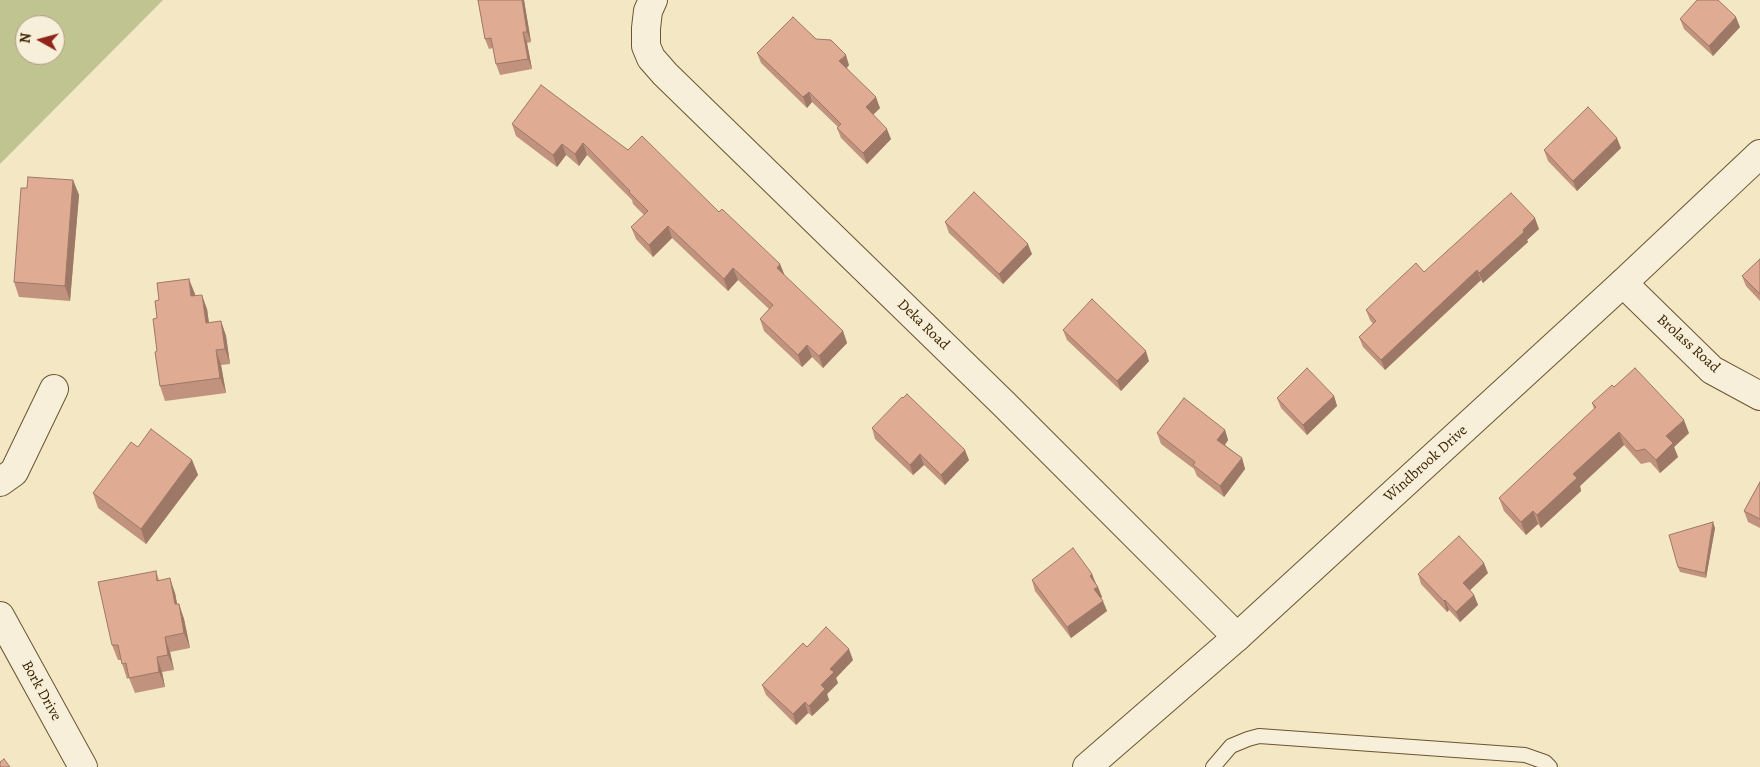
<!DOCTYPE html>
<style>
body{margin:0}
#map{position:relative;width:1760px;height:767px;overflow:hidden;background:#f3e7c4;font-family:Alegreya,serif}
canvas{display:block}
.north{position:absolute;left:15px;top:15px;width:50px;height:50px;box-sizing:border-box;background:#f7efd9;border:1px solid #ad9e83;border-radius:50%;rotate:277deg;font-size:14px;font-weight:700;line-height:20px;text-align:center;color:#3d2402}
.north::after{content:'';display:block;margin:auto;width:18px;height:22px;background:#8f2418;clip-path:polygon(50% 0,100% 100%,50% 72%,0 100%)}
</style>
<div id="map">
<canvas width="1760" height="767"></canvas>
<div class="north">N</div>
</div>
<script>
const c = document.querySelector('canvas').getContext('2d');
c.lineJoin = 'round';
function fillPath(path, color) {
  c.fillStyle = color;
  c.fill(path, 'evenodd');
}
function shape(rows) {
  const path = new Path2D();
  for (const r of rows) {
    path.moveTo(r[0], r[1]);
    for (let i = 2; i < r.length; i += 2) path.lineTo(r[i], r[i + 1]);
  }
  return path;
}
function stroke(path, color, width, dash) {
  c.strokeStyle = color;
  c.lineWidth = width;
  c.lineCap = dash ? 'butt' : 'round';
  c.setLineDash(dash || []);
  c.stroke(path);
}
function write(font, color, halo, rows, align = 'center') {
  c.font = font + ' Alegreya,serif';
  c.lineWidth = 4;
  c.setLineDash([]);
  c.textBaseline = 'middle';
  c.strokeStyle = halo;
  c.fillStyle = color;
  for (const [text, x, y, turn = 0] of rows) {
    c.save();
    c.translate(x, y);
    c.rotate((+turn || 0) * Math.PI / 180);
    c.textAlign = isNaN(turn) ? turn : align;
    if (halo) c.strokeText(text, 0, 0);
    c.fillText(text, 0, 0);
    c.restore();
  }
}
fillPath(shape([
 [0,0,163,0,0,164],
 [25,25,55,25,55,55,25,55]
]), '#bfc491');
const service = shape([
 [1213,767,1231,746,1248,739,1259,736,1525,755,1545,762,1550,767]
]);
const minor = shape([
 [653,0,648,11,646,28,646,46,651,58,665,74,1004,404,1237,637],
 [1623,283,1712,370,1760,396],
 [0,482,14,472,54,389],
 [0,616,83,767]
]);
const tertiary = shape([
 [1087,767,1237,637,1623,283,1760,154]
]);
stroke(service, '#6a5532', 16);
stroke(minor, '#6a5532', 30);
stroke(tertiary, '#6a5532', 30);
stroke(service, '#f7efd9', 14);
stroke(minor, '#f7efd9', 28);
stroke(tertiary, '#f7efd9', 28);
fillPath(shape([
 [478,0,524,0,531,42,527,43,532,69,500,75,496,64,493,48,489,49,485,39],
 [1680,19,1740,27,1713,56,1684,29],
 [816,39,849,65,847,68,880,108,873,114,891,139,867,164,841,138,837,128,838,127,812,102,807,108,761,63,757,53],
 [512,124,628,150,719,212,780,264,784,275,843,331,847,343,823,368,812,357,802,367,764,331,760,319,769,309,738,280,728,291,672,238,653,257,636,239,631,227,644,215,633,204,632,200,587,155,579,166,566,155,557,167,516,136],
 [1621,148,1577,191,1548,161,1544,150],
 [73,180,79,195,70,301,19,297,14,282],
 [945,222,1032,254,1003,284,949,233],
 [1539,229,1527,240,1528,242,1483,283,1481,280,1385,370,1363,347,1359,337,1373,324,1370,320,1366,310,1424,272],
 [1760,259,1760,301,1746,286,1742,276],
 [195,294,195,296,207,309,209,323,221,321,226,336,230,364,221,365,226,393,165,401,160,386,157,351,157,318],
 [1063,330,1149,361,1121,391,1067,340],
 [1614,387,1689,433,1674,447,1678,457,1660,473,1650,462,1641,464,1624,445,1580,486,1581,491,1541,528,1538,524,1526,535,1504,511,1499,498,1594,409,1592,403],
 [1334,396,1337,406,1307,435,1281,408,1277,398],
 [872,428,969,460,945,485,924,465,913,475,875,439],
 [1225,430,1228,440,1225,445,1242,458,1245,469,1224,497,1197,476,1194,469,1161,444,1157,433],
 [138,447,192,460,198,475,146,544,98,508,93,493],
 [1760,482,1760,528,1748,522,1744,511],
 [1715,528,1706,578,1680,572,1678,567],
 [156,571,159,580,175,593,177,604,179,604,184,619,190,648,170,652,174,670,162,672,165,687,135,693,129,678,127,679,121,660,118,660,112,645],
 [1488,573,1470,590,1474,595,1478,605,1460,622,1449,610,1447,612,1421,584,1418,574],
 [1092,574,1102,597,1101,598,1107,611,1071,638,1035,591,1032,580],
 [807,647,853,660,836,678,838,683,827,694,829,700,812,716,808,713,796,725,766,695,762,685]
]), '#c1937e');
fillPath(shape([
 [522,0,524,0,531,42,527,32],
 [1736,17,1740,27,1713,56,1709,46],
 [523,32,527,43,532,69,528,59],
 [846,55,849,65,843,71,839,61],
 [809,92,812,102,807,108,803,97],
 [876,97,880,108,870,118,866,107],
 [887,129,891,139,867,164,863,153],
 [1617,138,1621,148,1577,191,1573,181],
 [583,143,587,155,579,166,575,154],
 [562,144,566,155,557,167,553,155],
 [73,180,79,195,70,301,65,286],
 [1535,218,1539,229,1527,240,1528,242,1483,283,1479,273],
 [668,226,672,238,653,257,649,245],
 [1028,244,1032,254,1003,284,999,274],
 [780,264,785,276,777,268],
 [733,268,738,280,728,291,724,279],
 [1477,270,1481,280,1385,370,1381,360],
 [189,279,195,294,197,311,191,296],
 [202,295,207,309,211,338,206,323],
 [221,321,226,336,230,364,225,349],
 [843,331,847,343,823,368,819,356],
 [807,345,812,357,802,367,798,355],
 [216,350,221,365,226,393,220,378],
 [1146,351,1149,361,1121,391,1117,381],
 [1334,396,1337,406,1307,435,1303,425],
 [1684,420,1689,433,1674,447,1678,457,1660,473,1656,460,1666,436],
 [1225,430,1228,440,1221,450,1217,440],
 [1619,432,1624,445,1580,486,1581,491,1541,528,1537,515,1573,474],
 [965,450,969,460,945,485,941,475],
 [920,454,924,465,913,475,910,465],
 [1242,458,1245,469,1224,497,1220,486],
 [192,460,198,475,146,544,141,529],
 [1533,511,1538,524,1526,535,1521,522],
 [1713,522,1715,528,1706,578,1705,573],
 [1484,563,1488,573,1467,593,1463,583],
 [1092,574,1096,585,1090,576],
 [170,578,175,593,180,619,175,604],
 [1098,587,1102,597,1098,600,1094,589],
 [1474,595,1478,605,1460,622,1456,612],
 [1445,600,1449,610,1447,612,1444,601],
 [1103,601,1107,611,1071,638,1067,627],
 [179,604,184,619,190,648,184,633],
 [165,637,170,652,174,670,168,655],
 [849,649,853,660,836,678,838,683,827,694,829,700,812,716,809,706,830,669],
 [157,657,162,672,165,687,159,672],
 [805,702,808,713,796,725,793,714]
]), '#9d7867');
const building = shape([
 [478,0,522,0,527,32,523,32,528,59,496,64,491,38,485,39,478,0],
 [1697,0,1718,0,1736,17,1709,46,1680,19,1697,0],
 [793,17,816,39,831,40,846,55,839,61,876,97,866,107,887,129,863,153,837,128,841,124,809,92,803,97,757,53,793,17],
 [541,85,628,150,642,136,719,212,722,209,780,264,777,268,843,331,819,356,807,345,798,355,760,319,773,305,733,268,724,279,668,226,649,245,631,227,648,211,629,192,630,191,583,143,575,154,562,144,553,155,512,124,541,85],
 [1588,107,1617,138,1573,181,1544,150,1588,107],
 [28,177,73,180,65,286,14,282,21,188,27,188,28,177],
 [974,192,1028,244,999,274,945,222,974,192],
 [1511,193,1535,218,1523,230,1524,232,1479,273,1477,270,1381,360,1359,337,1376,321,1366,310,1416,263,1424,272,1511,193],
 [1760,259,1760,294,1742,276,1760,259],
 [189,279,191,296,202,295,206,323,221,321,225,349,216,350,220,378,160,386,155,352,157,351,153,319,157,318,155,301,159,300,157,283,189,279],
 [1092,299,1146,351,1117,381,1063,330,1092,299],
 [1307,368,1334,396,1303,425,1277,398,1307,368],
 [1635,368,1684,420,1666,436,1673,443,1656,460,1645,449,1636,451,1619,432,1573,474,1577,478,1537,515,1533,511,1521,522,1499,498,1596,407,1592,403,1612,385,1614,387,1635,368],
 [907,394,965,450,941,475,920,454,910,465,872,428,902,397,903,398,907,394],
 [1184,398,1225,430,1217,440,1242,458,1220,486,1193,465,1195,462,1157,433,1184,398],
 [151,429,192,460,141,529,93,493,131,442,138,447,151,429],
 [1760,482,1760,519,1744,511,1760,482],
 [1713,522,1705,573,1678,567,1669,535,1713,522],
 [1459,536,1484,563,1463,583,1474,595,1456,612,1445,600,1444,601,1418,574,1459,536],
 [1073,548,1092,574,1090,576,1098,587,1094,589,1103,601,1067,627,1032,580,1073,548],
 [156,571,157,581,170,578,175,604,179,604,184,633,165,637,168,655,157,657,159,672,129,678,126,663,122,664,118,645,112,645,98,582,156,571],
 [826,627,849,649,830,669,834,672,821,685,825,689,809,706,805,702,793,714,762,685,803,643,807,647,826,627],
 [4,759,10,767,0,767,0,762,4,759]
]);
fillPath(building, '#e0ab93');
stroke(building, '#9d7867', 1);
write('15px', '#3d2402', '#f7efd9', [
 ["Deka Road",923,325,44],
 ["Brolass Road",1688,344,42],
 ["Windbrook Drive",1426,464,-42],
 ["Bork Drive",41,691,61]
]);
</script>
